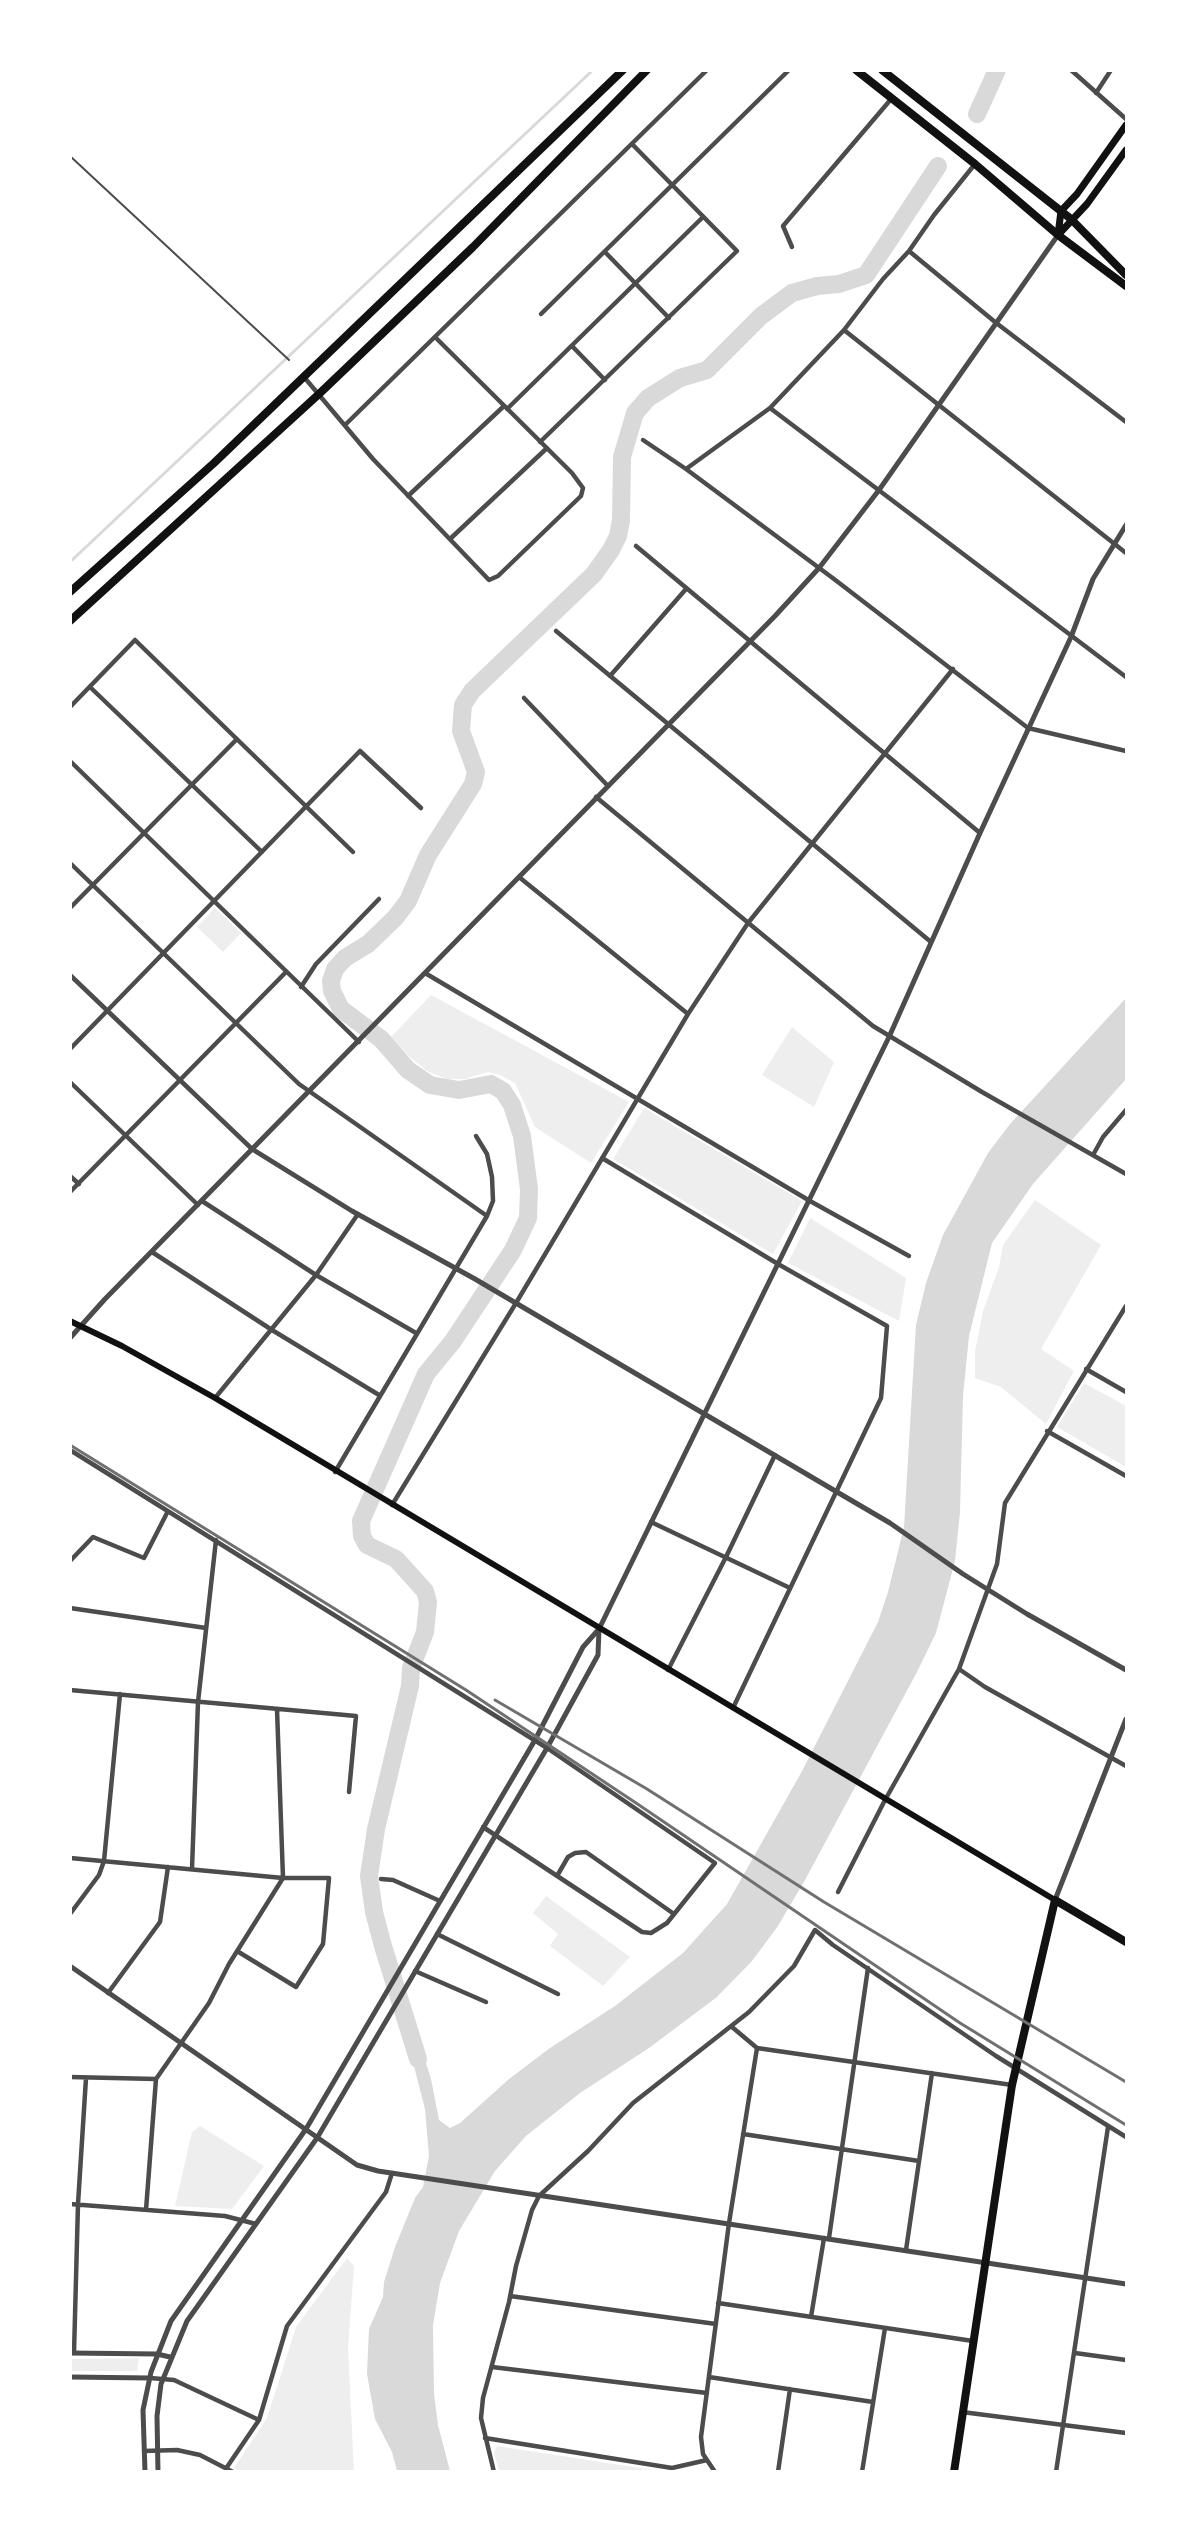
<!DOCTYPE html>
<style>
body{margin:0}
#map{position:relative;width:1197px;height:2542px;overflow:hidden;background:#fff;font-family:Helvetica,sans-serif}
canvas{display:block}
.frame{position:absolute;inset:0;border:72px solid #fff;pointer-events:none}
</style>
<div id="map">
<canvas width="1197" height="2542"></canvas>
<div class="frame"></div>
</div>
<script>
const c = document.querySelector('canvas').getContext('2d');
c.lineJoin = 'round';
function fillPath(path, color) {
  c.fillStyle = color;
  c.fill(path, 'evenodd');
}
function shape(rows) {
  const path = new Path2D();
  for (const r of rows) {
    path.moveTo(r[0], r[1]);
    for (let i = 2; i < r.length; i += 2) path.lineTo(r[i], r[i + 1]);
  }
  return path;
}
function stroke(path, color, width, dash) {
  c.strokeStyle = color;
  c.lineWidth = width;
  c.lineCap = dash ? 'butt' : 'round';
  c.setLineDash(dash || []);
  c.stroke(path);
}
fillPath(shape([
 [215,908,241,933,223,952,197,927],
 [431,995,629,1102,591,1163,535,1127,515,1083,500,1075,488,1072,465,1079,447,1079,427,1071,409,1056,391,1037],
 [792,1027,834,1062,814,1107,762,1075],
 [644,1108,802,1201,773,1254,613,1159],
 [1035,1200,1101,1245,1041,1349,1074,1371,1046,1424,1001,1387,975,1378,975,1352,983,1311,999,1267,1003,1245],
 [810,1218,906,1278,899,1321,788,1263],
 [1084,1383,1126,1406,1126,1467,1057,1427],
 [546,1896,630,1957,603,1986,550,1946,558,1934,533,1913],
 [200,2126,264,2166,232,2209,175,2206,192,2132],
 [347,2258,354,2266,348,2348,354,2471,241,2471,234,2468,267,2418,296,2327],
 [139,2358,137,2371,71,2371,71,2359],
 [497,2446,633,2467,661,2471,499,2471,494,2453]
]), '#eee');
fillPath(shape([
 [1126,998,1126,1079,1033,1184,992,1243,969,1336,963,1396,960,1512,955,1561,936,1633,917,1672,805,1880,778,1926,752,1961,717,1997,649,2048,580,2093,526,2136,495,2171,459,2231,440,2283,433,2325,434,2394,438,2425,450,2471,397,2471,392,2452,375,2419,367,2374,369,2329,383,2297,384,2282,395,2247,415,2198,423,2187,429,2156,425,2109,407,2039,416,2032,431,2079,439,2120,450,2128,460,2123,509,2079,550,2048,615,2006,683,1953,727,1904,801,1773,878,1622,888,1592,904,1527,916,1325,926,1283,943,1235,988,1153,1010,1124]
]), '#d9d9d9');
stroke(shape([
 [70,562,593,70]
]), '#d9d9d9', 3);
stroke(shape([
 [977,114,997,70],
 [418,2059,383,1946,374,1912,369,1876,376,1829,410,1686,411,1668,425,1632,428,1602,425,1591,396,1559,367,1545,362,1536,361,1521,426,1374,453,1341,513,1250,528,1218,529,1189,522,1136,512,1105,503,1091,491,1084,459,1090,430,1085,408,1070,381,1039,341,1009,332,991,331,981,335,969,345,958,368,944,395,918,408,901,428,855,473,784,476,772,461,731,463,705,472,691,594,574,611,550,618,536,621,520,622,457,635,413,648,398,680,378,707,370,761,316,792,293,817,286,839,284,866,275,938,166]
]), '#d9d9d9', 18);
stroke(shape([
 [70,156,289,360]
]), '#4c4c4c', 2);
stroke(shape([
 [1071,70,1126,119],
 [1096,93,1111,70],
 [792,247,783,226,892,98],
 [909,251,995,322,1126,422],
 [605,252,669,318],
 [541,314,789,70],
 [844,330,1126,553],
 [572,346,605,380],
 [304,377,373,459,489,580,498,576,581,496,583,488,572,473,436,338],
 [770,408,1126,677],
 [507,409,703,217],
 [345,425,707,70],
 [643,440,686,469,834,579,1028,728,1126,751],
 [540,442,737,251,632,144],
 [686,469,770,408,844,330,883,279,909,251,934,215,975,164],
 [408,496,504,406],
 [450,539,547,448],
 [636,546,980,833],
 [556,631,931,942],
 [610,676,686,589],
 [90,687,262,852],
 [524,698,608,786],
 [70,707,135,640,353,852],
 [70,761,359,1042],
 [596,797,873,1026,982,1092,1126,1174],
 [70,863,299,1084,487,1216],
 [519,877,688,1014],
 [70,908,237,739],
 [425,973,810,1201,909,1256],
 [70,975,252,1149],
 [301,987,316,964,379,899],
 [70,1049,360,751,421,808],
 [70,1082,198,1205],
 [1093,1155,1103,1137,1126,1110],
 [602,1158,778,1264,887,1326,881,1398,733,1708],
 [70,1176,79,1184],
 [70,1192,286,972],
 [202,1201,316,1275,416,1333],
 [152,1252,272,1330,379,1395],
 [1086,1369,1126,1392],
 [215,1398,316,1275,358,1214],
 [1047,1431,1126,1476],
 [70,1450,547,1748,715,1863,667,1923,651,1933,642,1932,483,1827],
 [335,1472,487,1216,493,1201,492,1177,487,1154,476,1136],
 [392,1505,516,1303,688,1014,748,923,953,669],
 [651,1522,790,1588],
 [70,1561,93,1537,144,1558,168,1511],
 [70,1608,206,1628],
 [959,1669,985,1687,1126,1766],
 [668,1670,726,1557,775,1455],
 [70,1690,356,1716,349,1792],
 [70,1858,283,1878,329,1878,323,1944,296,1987,237,1951],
 [192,1869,198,1702,216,1540],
 [557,1876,568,1857,575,1853,586,1852,674,1914],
 [381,1879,393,1880,440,1901],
 [838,1892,885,1800,959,1669,997,1564,1005,1503,1126,1306],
 [70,1914,99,1875,104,1861,120,1694],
 [437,1934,558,1994],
 [415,1971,486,2002],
 [108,1993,160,1922,168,1867],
 [732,2027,757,2048,1012,2085],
 [70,2077,156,2079],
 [743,2134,919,2161],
 [70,2204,225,2216,256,2224],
 [146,2210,156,2079,209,2003,229,1964,283,1878,277,1709],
 [829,2238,868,1968],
 [906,2250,932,2073],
 [510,2296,716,2324],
 [718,2303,973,2341],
 [811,2317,824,2238],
 [74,2353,78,2204,86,2078],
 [1075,2353,1126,2360],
 [492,2367,707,2393],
 [709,2377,873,2402],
 [150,2378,174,2380,259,2420],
 [962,2412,1126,2433],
 [485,2438,672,2468,707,2460],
 [144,2451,177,2450,200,2455,233,2472],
 [227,2467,259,2420,287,2326,386,2192,392,2173],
 [494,2472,481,2418,483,2398,509,2302,516,2266,532,2210,539,2196,588,2151,633,2103,749,2012,794,1966,815,1930,833,1945,996,2056,1126,2137],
 [715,2472,703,2454,701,2437,729,2223,757,2048],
 [778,2472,790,2389],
 [862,2472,885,2328],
 [1056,2472,1108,2127]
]), '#4c4c4c', 4.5);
stroke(shape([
 [252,1149,352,1211,475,1279,837,1492,890,1523,963,1574,1027,1614,1126,1670],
 [70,1338,105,1299,775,616,819,568,879,490,1058,235],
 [1055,1900,1126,1719],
 [70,1966,357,2165,378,2171,1126,2284],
 [70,2353,157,2354,170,2357],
 [70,2377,150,2378],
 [145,2472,143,2410,151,2372,171,2321,306,2129,535,1740,583,1647,599,1629,889,1037,980,833,1071,637,1093,579,1126,525],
 [158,2472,157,2416,161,2384,187,2321,317,2138,547,1748,598,1655,599,1629]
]), '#4c4c4c', 5);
stroke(shape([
 [70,1321,122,1346,215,1398,1055,1900]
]), '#111', 6);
stroke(shape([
 [1058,235,1061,211,1077,194,1126,125],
 [1058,235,1087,204,1126,150]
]), '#111', 7);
stroke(shape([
 [856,70,975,164,1058,235,1126,286],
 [882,70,1071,219,1126,275],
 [70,592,214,463,623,70],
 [70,621,319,394,473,247,647,70],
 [954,2472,1012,2085,1055,1900,1126,1942]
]), '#111', 8);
stroke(shape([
 [70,1445,466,1690,639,1805,960,2023,1126,2125],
 [495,1700,647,1789,824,1902,1126,2082]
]), '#707070', 3);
</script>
